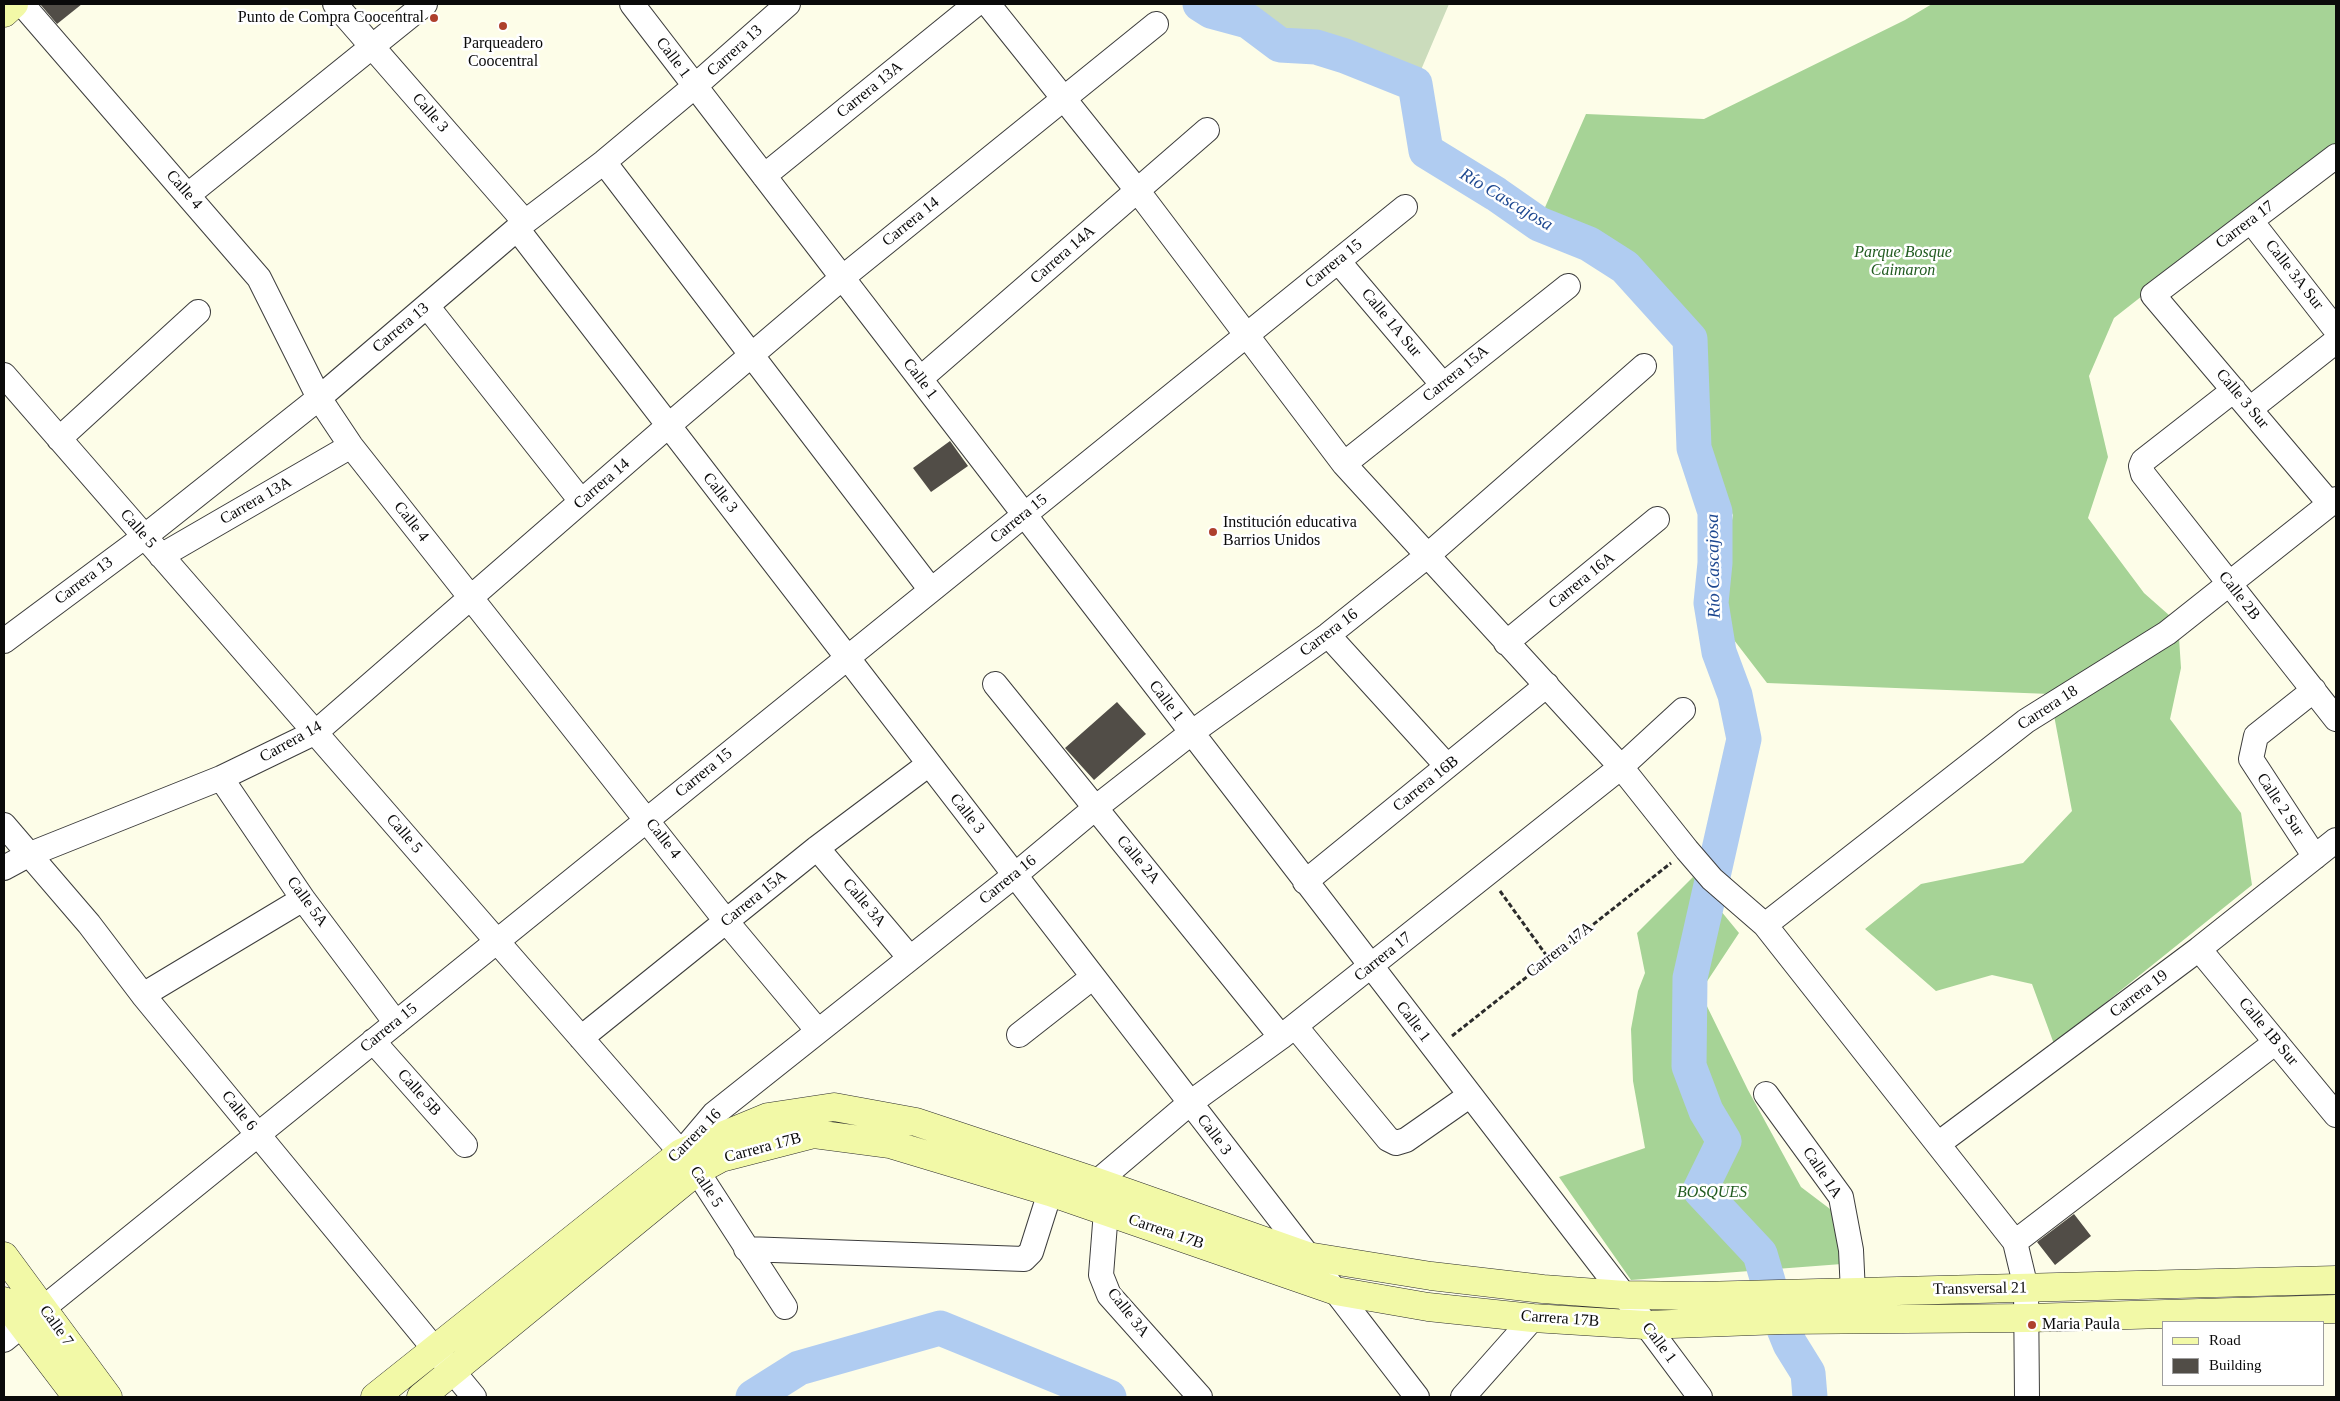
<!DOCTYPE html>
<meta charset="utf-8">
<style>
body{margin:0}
#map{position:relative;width:2340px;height:1401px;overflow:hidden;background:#fdfde8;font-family:Georgia,serif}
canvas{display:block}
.frame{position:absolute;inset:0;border:5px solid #0a0a0a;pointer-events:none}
.legend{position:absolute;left:2162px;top:1321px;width:162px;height:65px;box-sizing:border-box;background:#fff;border:1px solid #9d9d9d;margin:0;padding:6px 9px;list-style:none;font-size:15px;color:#0a0a0a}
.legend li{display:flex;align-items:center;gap:10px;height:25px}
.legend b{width:25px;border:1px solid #9d9d9d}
</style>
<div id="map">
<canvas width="2340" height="1401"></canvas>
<div class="frame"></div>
<ul class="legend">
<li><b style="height:6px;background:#f2f9a7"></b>Road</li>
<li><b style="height:14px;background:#514d47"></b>Building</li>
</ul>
</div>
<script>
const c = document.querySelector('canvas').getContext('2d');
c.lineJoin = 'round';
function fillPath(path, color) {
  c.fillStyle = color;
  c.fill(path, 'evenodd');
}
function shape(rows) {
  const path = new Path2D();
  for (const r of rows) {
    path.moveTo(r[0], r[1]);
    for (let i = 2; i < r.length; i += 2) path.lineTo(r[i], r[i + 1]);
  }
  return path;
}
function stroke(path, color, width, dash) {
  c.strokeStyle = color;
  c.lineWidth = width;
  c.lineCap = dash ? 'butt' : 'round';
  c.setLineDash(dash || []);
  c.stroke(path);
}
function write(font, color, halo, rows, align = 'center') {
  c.font = font + ' Georgia,serif';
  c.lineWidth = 5;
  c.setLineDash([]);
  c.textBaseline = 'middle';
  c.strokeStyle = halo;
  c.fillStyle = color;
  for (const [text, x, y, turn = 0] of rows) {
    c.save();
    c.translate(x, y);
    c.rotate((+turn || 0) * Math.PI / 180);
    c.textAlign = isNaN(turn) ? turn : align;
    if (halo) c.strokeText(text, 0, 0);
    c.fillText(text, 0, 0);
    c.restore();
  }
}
fillPath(shape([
 [1932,4,2336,4,2336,144,2114,318,2089,376,2108,457,2088,518,2144,593,2178,623,2181,668,2170,719,2241,813,2252,885,2054,1044,2032,984,1992,975,1936,991,1865,929,1921,884,2023,863,2072,811,2050,694,1767,683,1714,614,1733,515,1702,455,1699,333,1671,311,1631,260,1539,221,1586,114,1704,119,1905,20],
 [1693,877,1739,933,1700,992,1748,1090,1801,1187,1834,1212,1842,1264,1631,1280,1559,1177,1645,1148,1633,1081,1631,1029,1638,991,1645,973,1637,933]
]), '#a6d396');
fillPath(shape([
 [1200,4,1449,4,1415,84,1345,56,1316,47,1280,45,1248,21,1211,11]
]), '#cbdcbc');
stroke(shape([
 [1200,4,1211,11,1248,21,1280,45,1316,47,1345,56,1415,84,1426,151,1496,194,1539,224,1589,244,1625,267,1690,339,1694,448,1715,512,1715,563,1711,603,1719,652,1735,695,1744,739,1690,978,1689,1066,1706,1111,1724,1141,1700,1190,1760,1254,1777,1312,1790,1344,1808,1373,1810,1397],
 [753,1397,799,1368,940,1328,1109,1397]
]), '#b0ccf1', 35);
fillPath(shape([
 [40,4,82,4,57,24],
 [950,441,968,466,931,492,913,468],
 [1117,702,1146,734,1094,780,1065,748],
 [2074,1214,2091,1236,2055,1265,2037,1242]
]), '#514d47');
const street = shape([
 [22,4,259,278,319,398,351,446,726,921,818,1031],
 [335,4,525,222],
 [632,4,1624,1295,1700,1397],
 [988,4,1137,190,1344,464,1621,767,1687,850,1712,879,1765,925,2015,1242,2026,1288,2027,1397],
 [604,162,931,590],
 [764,176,976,4],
 [188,195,425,4],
 [2251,221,2336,330],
 [518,230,1417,1397],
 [1338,261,1443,385],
 [427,306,581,501],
 [4,375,697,1171,785,1307],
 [920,379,1207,130],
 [2234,390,2143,461,2141,466,2143,474,2336,719],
 [2250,409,2336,341],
 [59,439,198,312],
 [1344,464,1568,286],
 [2330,504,2153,295,2336,156],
 [161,556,351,446],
 [1328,635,1447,766],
 [4,641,144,537,319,398,525,222,604,162,695,86,788,4],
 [1506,643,1657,519],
 [995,684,1281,1037],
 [2314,690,2256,736,2251,759,2315,857],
 [221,778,303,899,396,1023],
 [4,825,89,924,143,995,474,1397],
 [817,848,910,958],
 [4,868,28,855,221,778,316,732,668,426,842,278,1156,24],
 [1305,882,1547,685],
 [1765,925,2026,721,2167,633,2336,499],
 [2199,949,2336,1115],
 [143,995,303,899],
 [1295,1026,1388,1139,1396,1143,1406,1140,1469,1096],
 [1019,1035,1093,977],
 [581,1038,817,848,929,764],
 [373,1041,465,1145],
 [1766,1094,1841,1197,1851,1250,1853,1293],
 [1938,1144,2199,949,2336,840],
 [681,1153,714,1114,1015,875,1094,809,1191,733,1328,635,1427,556,1644,366],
 [1093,1196,1097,1182,1190,1103,1281,1037,1621,767,1683,710],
 [1106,1211,1101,1275,1109,1295,1200,1397],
 [2015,1242,2276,1042],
 [746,1249,1024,1259,1031,1252,1050,1192],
 [4,1340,1405,207],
 [1463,1397,1533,1318]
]);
const secondary = shape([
 [4,13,14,4],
 [4,1256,108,1397],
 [4,1301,77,1397],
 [375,1397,681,1153,768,1117,834,1107,916,1122,1097,1182,1307,1256,1431,1276,1543,1289,1624,1295,1699,1296,2336,1280],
 [421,1397,697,1171,721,1158,814,1134,890,1144,1050,1192,1336,1291,1428,1307,1533,1318,1645,1325,1782,1320,2028,1318,2336,1309]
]);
stroke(street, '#3d3d3d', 26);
stroke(secondary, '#2c2c2c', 29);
stroke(shape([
 [1500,891,1549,959],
 [1452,1036,1671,863]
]), '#2c2c2c', 3, [5, 2.5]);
stroke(street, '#fff', 24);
stroke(secondary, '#f2f9a7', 28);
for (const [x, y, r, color] of [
 [434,18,5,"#ae402d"],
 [503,26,5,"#ae402d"],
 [1213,532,5,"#ae402d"],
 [2032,1325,5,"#ae402d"]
]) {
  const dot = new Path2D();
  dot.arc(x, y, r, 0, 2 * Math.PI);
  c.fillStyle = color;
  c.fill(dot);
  stroke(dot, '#fff', 2);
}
write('16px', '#0a0a0a', '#fff', [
 ["Punto de Compra Coocentral",424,18,"right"],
 ["Parqueadero",503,44,"center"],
 ["Coocentral",503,62,"center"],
 ["Institución educativa",1223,523],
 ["Barrios Unidos",1223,541],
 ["Maria Paula",2042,1325]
], 'left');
write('16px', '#0a0a0a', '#fff', [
 ["Carrera 13",735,51,-42],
 ["Calle 1",673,58,53],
 ["Carrera 13A",870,90,-39],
 ["Calle 3",430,113,49],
 ["Calle 4",184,190,49],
 ["Carrera 14",911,222,-39],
 ["Carrera 17",2245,225,-37],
 ["Carrera 14A",1063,255,-41],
 ["Carrera 15",1334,264,-39],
 ["Calle 3A Sur",2294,275,52],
 ["Calle 1A Sur",1391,323,50],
 ["Carrera 13",401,328,-40],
 ["Carrera 15A",1456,374,-39],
 ["Calle 1",920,379,53],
 ["Calle 3 Sur",2242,399,50],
 ["Carrera 14",602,484,-41],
 ["Calle 3",720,493,52],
 ["Carrera 13A",256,501,-30],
 ["Carrera 15",1019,519,-39],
 ["Calle 4",411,522,52],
 ["Calle 5",138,529,49],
 ["Carrera 13",84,581,-37],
 ["Carrera 16A",1582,581,-39],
 ["Calle 2B",2239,596,52],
 ["Carrera 16",1329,633,-37],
 ["Calle 1",1166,701,53],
 ["Carrera 18",2048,708,-33],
 ["Carrera 14",291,742,-29],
 ["Carrera 15",704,773,-39],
 ["Carrera 16B",1426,784,-39],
 ["Calle 2 Sur",2280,805,56],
 ["Calle 3",967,814,52],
 ["Calle 5",404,834,49],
 ["Calle 4",663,839,52],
 ["Calle 2A",1138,860,50],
 ["Carrera 16",1008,880,-39],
 ["Carrera 15A",754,899,-39],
 ["Calle 5A",307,902,54],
 ["Calle 3A",864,903,50],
 ["Carrera 17A",1560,950,-38],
 ["Carrera 17",1383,957,-39],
 ["Carrera 19",2139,994,-37],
 ["Calle 1",1413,1022,53],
 ["Carrera 15",389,1028,-39],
 ["Calle 1B Sur",2268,1032,50],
 ["Calle 5B",419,1093,48],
 ["Calle 6",239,1111,51],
 ["Calle 3",1214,1135,53],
 ["Carrera 16",695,1136,-45],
 ["Carrera 17B",763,1148,-15],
 ["Calle 1A",1822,1173,56],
 ["Calle 5",706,1187,56],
 ["Carrera 17B",1166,1232,19],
 ["Transversal 21",1980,1289,-1],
 ["Calle 3A",1128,1313,52],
 ["Carrera 17B",1560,1319,4],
 ["Calle 7",56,1326,54],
 ["Calle 1",1659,1343,53]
]);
write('italic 16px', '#215b20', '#fff', [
 ["Parque Bosque",1903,253],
 ["Caimaron",1903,271],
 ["BOSQUES",1712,1193]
]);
write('italic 18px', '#1e4890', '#fff', [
 ["Río Cascajosa",1506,200,31],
 ["Río Cascajosa",1714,566,-91]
]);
</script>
